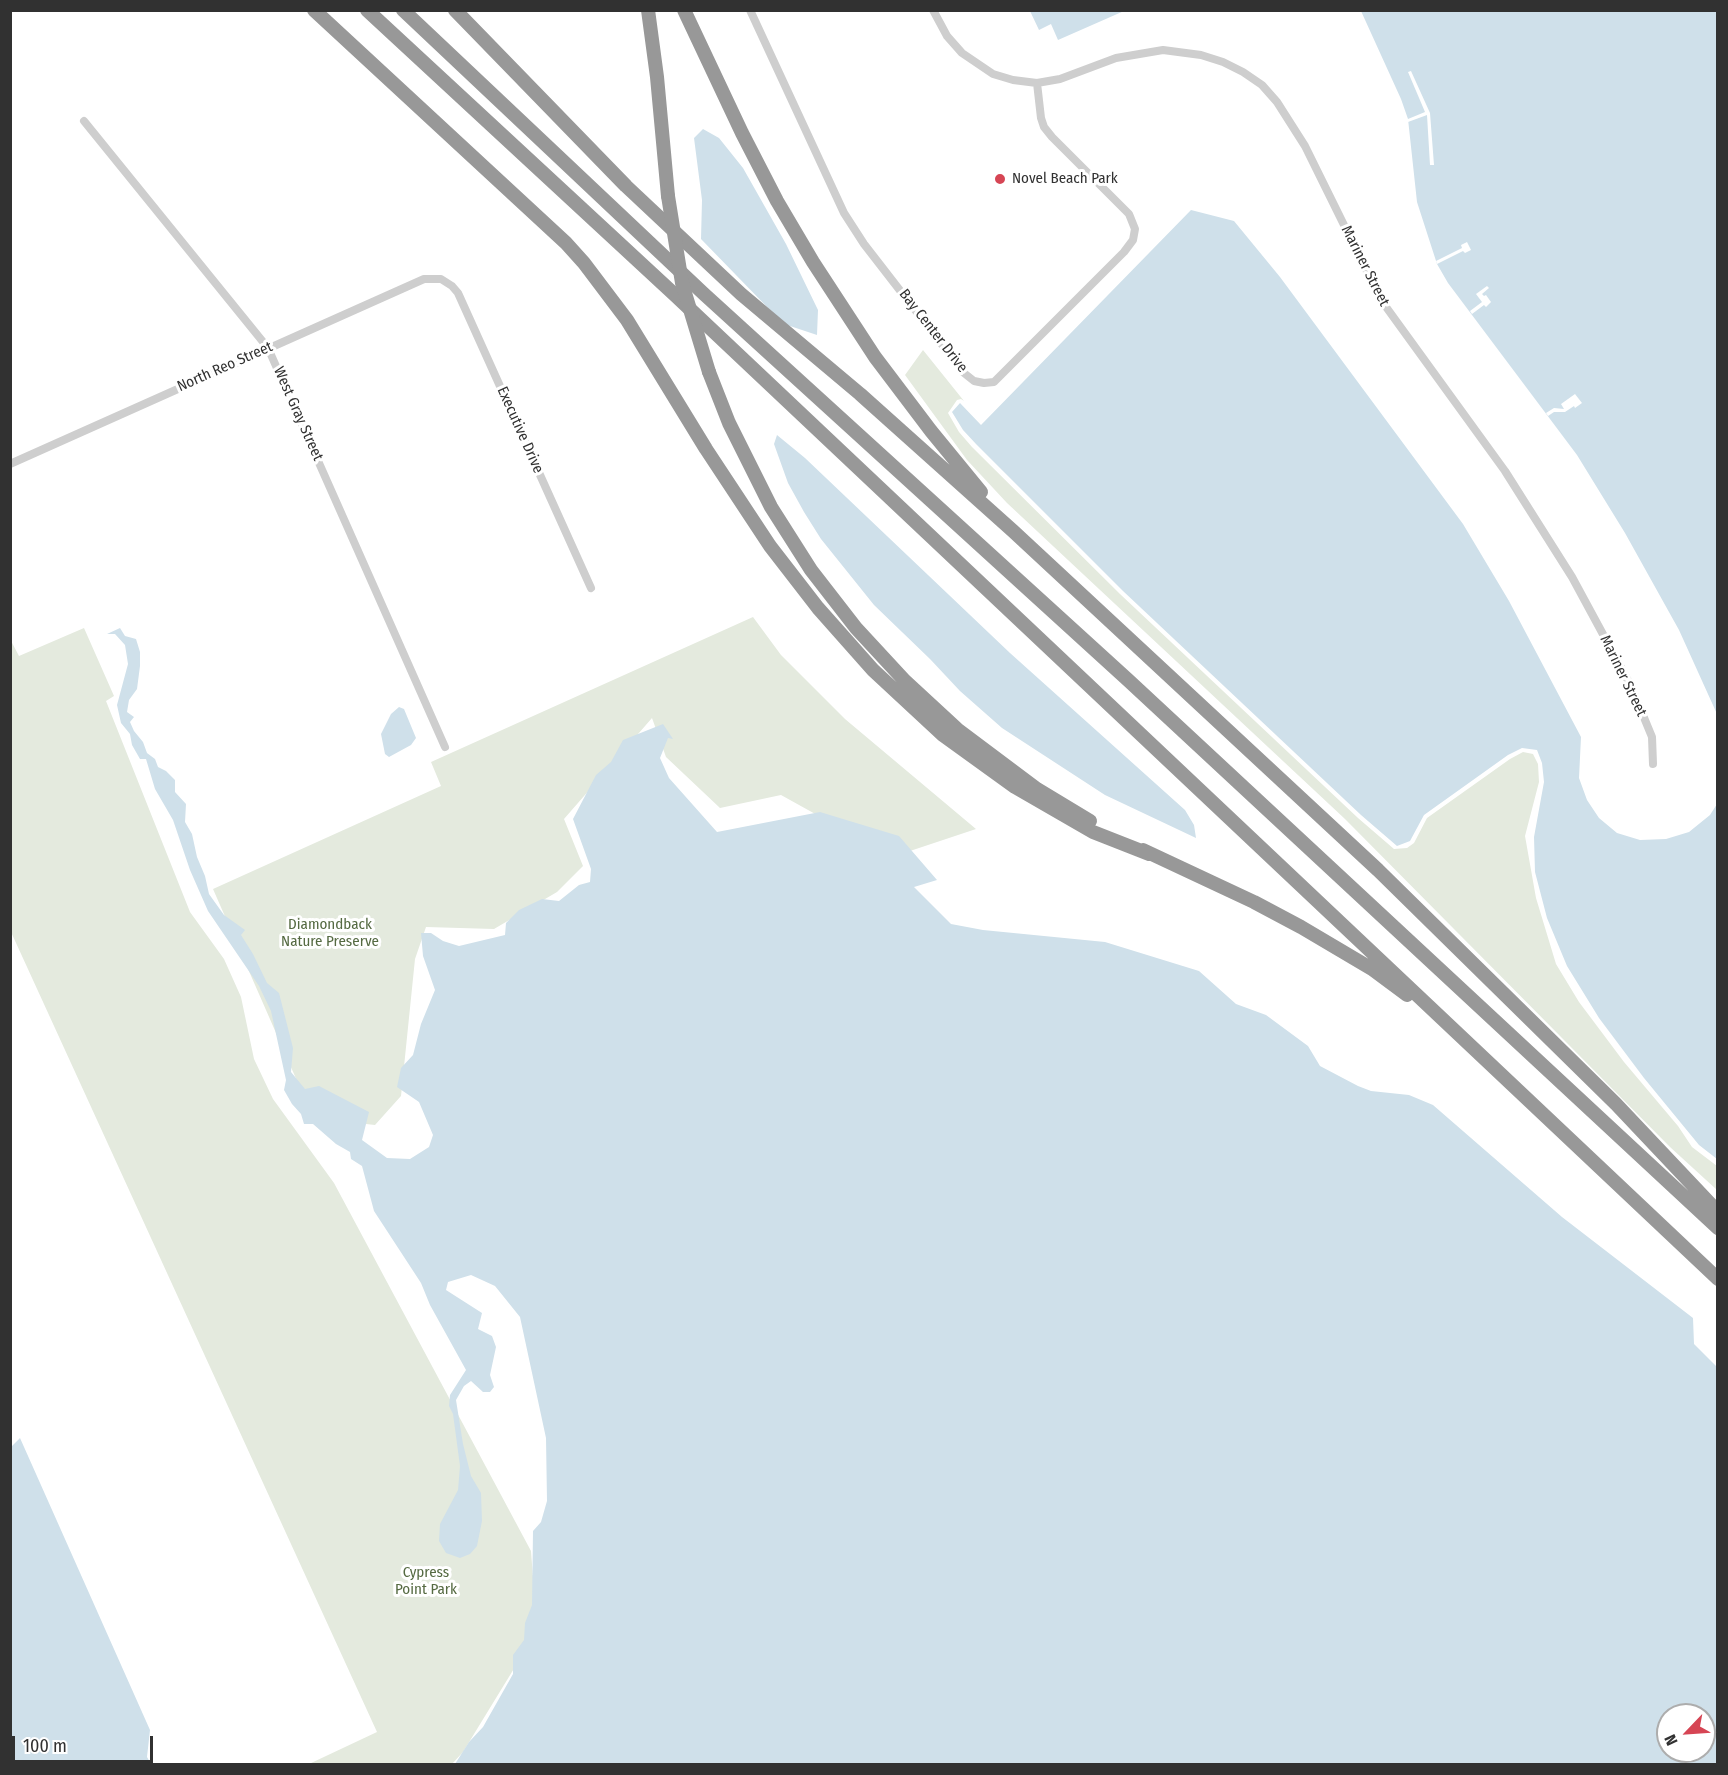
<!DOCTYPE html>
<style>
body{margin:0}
#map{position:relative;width:1728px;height:1775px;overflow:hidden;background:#fff;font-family:"Fira Sans Condensed",sans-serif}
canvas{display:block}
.frame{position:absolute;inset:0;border:12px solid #313131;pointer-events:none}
.north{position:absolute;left:1656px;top:1703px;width:60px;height:60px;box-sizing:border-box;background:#fff;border:2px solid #adadad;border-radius:50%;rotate:245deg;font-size:16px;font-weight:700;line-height:24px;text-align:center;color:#313131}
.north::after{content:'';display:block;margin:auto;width:21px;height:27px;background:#d64554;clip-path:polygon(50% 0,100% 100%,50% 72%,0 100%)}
.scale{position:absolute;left:12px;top:1736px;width:141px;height:27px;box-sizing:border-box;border:3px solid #313131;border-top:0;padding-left:8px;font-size:18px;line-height:21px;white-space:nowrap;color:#313131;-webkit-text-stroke:4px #fff;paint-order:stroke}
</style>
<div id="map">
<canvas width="1728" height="1775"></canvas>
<div class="frame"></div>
<div class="north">N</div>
<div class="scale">100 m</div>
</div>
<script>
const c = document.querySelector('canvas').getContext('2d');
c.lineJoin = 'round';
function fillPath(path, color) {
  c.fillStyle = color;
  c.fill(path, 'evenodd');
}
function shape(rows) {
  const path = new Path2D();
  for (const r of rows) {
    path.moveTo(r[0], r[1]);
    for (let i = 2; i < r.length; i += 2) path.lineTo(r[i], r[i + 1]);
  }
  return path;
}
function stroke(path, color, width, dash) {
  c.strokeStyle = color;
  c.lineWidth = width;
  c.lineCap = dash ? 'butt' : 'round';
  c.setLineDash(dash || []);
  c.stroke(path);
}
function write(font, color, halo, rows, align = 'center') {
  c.font = font + ' "Fira Sans Condensed",sans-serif';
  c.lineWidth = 6;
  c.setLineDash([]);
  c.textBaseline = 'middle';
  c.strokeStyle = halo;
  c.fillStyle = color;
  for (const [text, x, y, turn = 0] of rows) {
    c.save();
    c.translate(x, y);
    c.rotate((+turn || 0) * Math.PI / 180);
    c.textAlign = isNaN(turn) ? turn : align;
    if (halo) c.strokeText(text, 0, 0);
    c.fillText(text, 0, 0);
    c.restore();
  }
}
fillPath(shape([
 [923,350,964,401,961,399,957,400,948,413,959,432,972,447,1120,594,1358,818,1394,849,1407,848,1414,843,1427,818,1510,759,1523,752,1533,754,1538,764,1539,782,1525,836,1536,898,1556,964,1579,1002,1624,1062,1678,1126,1692,1147,1717,1166,1717,1190,1670,1147,1345,819,1007,503,967,460,905,375],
 [753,617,781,655,845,719,976,829,901,854,873,846,781,795,720,808,666,757,652,718,564,819,583,866,557,892,494,929,426,927,415,959,401,1096,375,1125,339,1121,301,1090,213,889,441,786,431,762],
 [84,628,114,696,106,701,190,912,224,959,241,997,254,1059,273,1099,334,1183,531,1551,537,1631,463,1752,452,1764,309,1764,377,1732,11,932,10,639,19,656]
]), '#e4eade');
fillPath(shape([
 [1030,11,1124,11,1058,40,1051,24,1039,30],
 [1361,11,1717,11,1717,714,1679,630,1625,533,1577,455,1448,283,1437,264,1417,202,1408,119,1401,99],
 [703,129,719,138,743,168,786,244,818,310,817,335,787,325,770,310,701,239,702,200,694,138],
 [1191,210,1234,221,1280,277,1463,524,1509,601,1581,737,1579,778,1587,800,1599,818,1617,833,1640,840,1666,839,1689,832,1710,815,1717,804,1717,1159,1699,1145,1644,1078,1599,1018,1567,966,1547,918,1535,872,1534,837,1544,782,1542,763,1537,750,1522,748,1508,755,1424,815,1410,841,1397,846,1361,815,1123,591,976,444,963,430,952,412,960,403,981,425],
 [777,435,805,458,1010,653,1185,810,1194,825,1196,838,1105,795,1002,728,960,691,930,659,874,605,821,539,804,512,788,483,774,444],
 [120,628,125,636,136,639,140,652,140,666,137,689,129,700,127,712,134,717,130,722,134,731,143,742,147,753,155,759,158,767,166,771,175,780,175,792,186,804,185,822,192,834,197,857,205,876,209,894,224,915,245,930,241,935,253,954,267,983,279,993,293,1048,291,1072,305,1089,319,1086,369,1112,362,1140,387,1158,410,1159,429,1147,433,1135,419,1102,397,1087,401,1068,413,1055,421,1024,435,990,423,956,421,933,431,933,443,941,459,946,505,935,506,923,519,910,542,899,559,901,579,885,590,882,591,869,573,819,596,775,611,762,623,740,663,724,673,739,668,738,660,758,669,778,717,832,820,812,899,836,937,880,914,887,951,924,983,930,1105,942,1199,971,1236,1004,1266,1015,1308,1046,1320,1066,1358,1086,1371,1091,1409,1095,1433,1105,1562,1217,1693,1318,1694,1344,1717,1367,1717,1764,455,1764,469,1742,483,1727,513,1674,513,1655,524,1640,525,1623,532,1605,533,1531,541,1522,547,1501,546,1438,520,1317,495,1286,471,1275,448,1282,446,1290,482,1313,478,1329,492,1336,496,1347,490,1375,494,1387,490,1392,483,1392,471,1381,464,1386,456,1400,463,1444,471,1476,481,1493,482,1521,477,1546,470,1554,460,1558,446,1553,439,1541,440,1524,458,1490,460,1466,453,1414,449,1406,450,1395,466,1370,430,1305,421,1283,374,1211,362,1166,351,1159,350,1152,336,1144,313,1124,304,1124,301,1114,292,1104,284,1090,286,1080,271,1011,259,986,208,911,190,870,173,820,155,789,146,759,140,759,132,745,130,734,121,723,117,705,128,664,125,645,115,634,107,634],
 [1668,1715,1704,1715,1704,1751,1668,1751],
 [399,707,404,709,416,738,411,745,389,757,385,754,381,734,391,714],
 [20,1438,150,1730,147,1757,151,1764,11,1764,10,1448]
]), '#cfe0ea');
fillPath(shape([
 [1411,71,1430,113,1434,165,1430,165,1427,115,1408,122,1408,119,1425,112,1408,72],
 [1467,242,1471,250,1465,253,1463,251,1437,264,1436,261,1462,248,1461,245],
 [1487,286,1489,288,1482,294,1484,296,1486,295,1491,302,1486,307,1484,305,1472,314,1470,311,1482,302,1476,294],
 [1575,394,1582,403,1575,408,1574,406,1565,412,1554,412,1548,416,1546,413,1554,408,1564,409,1561,404]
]), '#fff');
stroke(shape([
 [750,10,844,213,864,244,964,373,974,381,984,383,994,382,1124,252,1133,240,1135,229,1129,214,1052,137,1044,127,1041,118,1037,83],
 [933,10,947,36,962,53,993,74,1013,80,1037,83,1060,79,1116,58,1163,50,1201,55,1223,62,1243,72,1262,85,1277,102,1305,146,1381,300,1505,471,1572,577,1631,686,1652,737,1653,764],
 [84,121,268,348,445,747],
 [10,464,424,279,441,279,452,286,458,293,591,588]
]), '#cecece', 8);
stroke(shape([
 [314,10,566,243,584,263,627,320,706,449,770,546,818,608,873,670,943,735,1015,787,1093,832,1149,854],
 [367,10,675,295,1718,1279],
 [403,10,704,294,1128,680,1718,1228],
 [455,10,626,186,741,294,860,394,1013,531,1378,870,1616,1104,1718,1212],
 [648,10,657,77,668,196],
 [684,10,742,133,777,201,813,262,875,357,931,431,981,492],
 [709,372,729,423,771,507,811,570,856,628,905,681,957,729,1037,789,1090,821],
 [1143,850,1254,902,1301,927,1372,969,1407,995]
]), '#989898', 14);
stroke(shape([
 [668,196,682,283,709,372]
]), '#989898', 14);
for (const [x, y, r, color] of [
 [1000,179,6,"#d64554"]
]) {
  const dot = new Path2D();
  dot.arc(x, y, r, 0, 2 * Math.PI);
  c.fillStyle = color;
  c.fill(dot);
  stroke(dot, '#fff', 2);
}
write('15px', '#313131', '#fff', [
 ["Novel Beach Park",1012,179]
], 'left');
write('15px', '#313131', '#fff', [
 ["Mariner Street",1365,266,63],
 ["Bay Center Drive",933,331,52],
 ["North Reo Street",225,367,-24],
 ["West Gray Street",298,414,66],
 ["Executive Drive",520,430,66],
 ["Mariner Street",1623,676,64]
]);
write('15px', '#556a42', '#fff', [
 ["Diamondback",330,925],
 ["Nature Preserve",330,942],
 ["Cypress",426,1573],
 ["Point Park",426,1590]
]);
</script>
